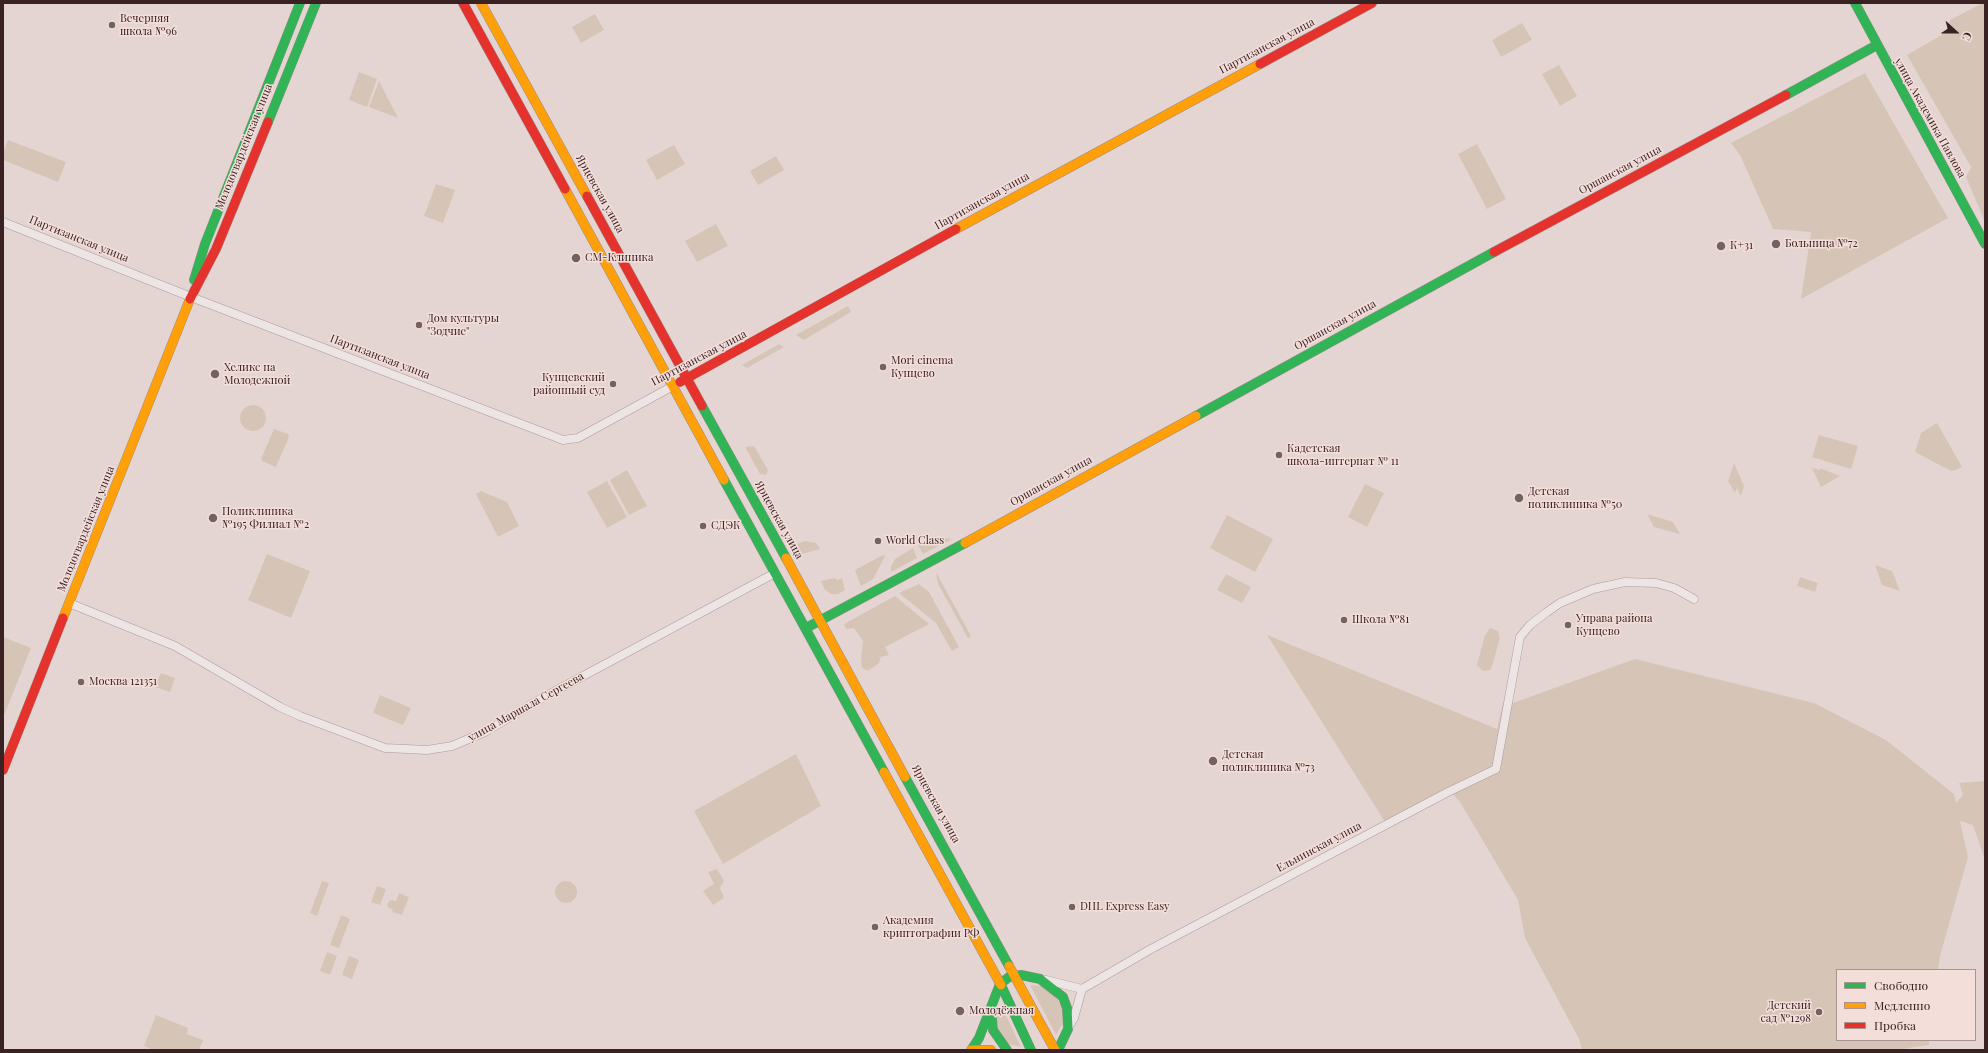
<!DOCTYPE html>
<meta charset="utf-8">
<style>
body{margin:0}
#map{position:relative;width:1988px;height:1053px;overflow:hidden;background:#e4d5d3;font-family:"Playfair Display",serif}
canvas{display:block}
.frame{position:absolute;inset:0;border:4px solid #3a2223;pointer-events:none}
.legend{position:absolute;left:1836px;top:969px;width:140px;height:72px;box-sizing:border-box;background:#f4deda;border:1px solid #aa9391;margin:0;padding:5px 7px;list-style:none;font-size:12px;color:#3a2223}
.legend li{display:flex;align-items:center;gap:8px;height:20px}
.legend b{width:20px;border:1px solid #aa9391}
.north{position:absolute;left:1936px;top:12px;width:40px;height:40px;-webkit-text-stroke:3px #f4deda;paint-order:stroke;rotate:111deg;font-size:11px;font-weight:700;line-height:16px;text-align:center;color:#3a2223}
.north::after{content:'';display:block;margin:auto;width:14px;height:18px;background:#3a2223;clip-path:polygon(50% 0,100% 100%,50% 72%,0 100%)}
</style>
<div id="map">
<canvas width="1988" height="1053"></canvas>
<div class="frame"></div>
<ul class="legend">
<li><b style="height:5px;background:#30b455"></b>Свободно</li>
<li><b style="height:5px;background:#ff9f0a"></b>Медленно</li>
<li><b style="height:5px;background:#e5322d"></b>Пробка</li>
</ul>
<div class="north">С</div>
</div>
<script>
const c = document.querySelector('canvas').getContext('2d');
c.lineJoin = 'round';
function fillPath(path, color) {
  c.fillStyle = color;
  c.fill(path, 'evenodd');
}
function shape(rows) {
  const path = new Path2D();
  for (const r of rows) {
    if (r.length === 3) {
      path.moveTo(r[0] + r[2], r[1]);
      path.arc(r[0], r[1], r[2], 0, 2 * Math.PI);
      continue;
    }
    path.moveTo(r[0], r[1]);
    for (let i = 2; i < r.length; i += 2) path.lineTo(r[i], r[i + 1]);
  }
  return path;
}
function stroke(path, color, width, dash) {
  c.strokeStyle = color;
  c.lineWidth = width;
  c.lineCap = dash ? 'butt' : 'round';
  c.setLineDash(dash || []);
  c.stroke(path);
}
function write(font, color, halo, rows, align = 'center') {
  c.font = font + ' "Playfair Display",serif';
  c.lineWidth = 3;
  c.setLineDash([]);
  c.textBaseline = 'middle';
  c.strokeStyle = halo;
  c.fillStyle = color;
  for (const [text, x, y, turn = 0] of rows) {
    c.save();
    c.translate(x, y);
    c.rotate((+turn || 0) * Math.PI / 180);
    c.textAlign = isNaN(turn) ? turn : align;
    if (halo) c.strokeText(text, 0, 0);
    c.fillText(text, 0, 0);
    c.restore();
  }
}
fillPath(shape([
 [1983,3,1985,3,1985,222,1966,177,1971,167,1907,55,1945,33,1950,20],
 [595,14,604,30,581,43,572,27],
 [1522,23,1532,40,1501,57,1492,40],
 [1559,65,1577,96,1560,106,1542,74],
 [359,72,377,79,367,107,349,100],
 [1865,73,1948,218,1801,299,1811,232,1773,229,1740,155,1731,143],
 [379,81,398,118,369,107],
 [8,140,66,162,58,182,3,160,3,153],
 [1477,144,1506,199,1487,209,1458,154],
 [674,145,685,164,657,180,646,160],
 [776,156,784,170,758,185,750,171],
 [436,184,455,190,443,223,424,216],
 [716,224,728,246,697,262,685,241],
 [848,306,851,312,804,340,796,335],
 [779,344,784,347,747,368,742,365],
 [253,418,13],
 [1937,423,1962,467,1956,470,1951,471,1915,452,1921,433],
 [274,429,288,434,289,437,276,467,262,461,261,459],
 [1819,435,1858,446,1851,469,1812,457],
 [754,446,768,470,766,475,760,474,745,447],
 [1734,463,1744,486,1741,496,1737,488,1735,493,1728,481],
 [1812,468,1820,470,1820,468,1840,476,1821,487],
 [627,470,647,506,629,515,610,480],
 [607,481,627,517,607,528,587,492],
 [1365,484,1384,493,1367,527,1348,517],
 [481,491,507,502,519,526,498,537,476,494],
 [1647,514,1673,522,1680,534,1654,527],
 [1227,515,1273,539,1255,572,1210,548],
 [934,537,952,539,923,554,918,545],
 [805,541,816,543,820,549,802,554,797,544],
 [913,548,917,558,891,572,891,567,895,559],
 [267,554,310,571,291,618,248,600],
 [883,555,885,556,873,579,861,586,855,570],
 [1875,565,1892,571,1900,591,1882,585],
 [936,572,971,636,968,638,938,584],
 [1226,574,1251,587,1242,603,1217,590],
 [1800,577,1818,583,1815,592,1797,586],
 [835,578,837,580,842,578,845,590,838,594,831,594,825,590,821,581],
 [919,584,929,592,959,647,952,651,936,623,899,593],
 [895,596,929,624,885,647,889,655,881,657,879,663,868,671,862,668,861,658,863,641,854,628,846,629,844,624],
 [1490,628,1498,631,1500,638,1492,666,1490,670,1483,671,1477,665,1478,661,1485,635],
 [1267,635,1497,729,1503,703,1510,704,1635,659,1814,703,1886,740,1954,794,1956,803,1963,795,1959,783,1985,781,1985,860,1973,825,1960,821,1968,857,1940,956,1938,970,1837,970,1837,1040,1929,1040,1929,1045,1895,1050,1582,1050,1579,1039,1525,938,1518,900,1460,802,1448,789,1385,822],
 [3,637,31,648,3,718],
 [161,673,175,678,170,692,155,687],
 [380,695,411,708,403,725,373,713],
 [796,754,821,806,723,864,694,811],
 [717,869,724,881,720,888,724,898,713,905,703,891,714,884,708,872],
 [566,892,11],
 [322,881,329,883,317,916,310,913],
 [377,886,386,889,380,905,371,902],
 [399,893,409,897,402,915,392,912,393,910,389,908,387,905,390,900,396,901],
 [341,915,350,919,339,948,330,945],
 [327,952,337,956,330,975,320,971],
 [349,956,359,960,352,979,342,975],
 [1030,985,1042,986,1049,990,1062,1005,1062,1025,1056,1035],
 [1002,1007,1021,1047,1009,1044,1000,1036,996,1018],
 [156,1015,188,1028,187,1034,203,1040,199,1050,154,1050,144,1046]
]), '#d6c5b6');
const street = shape([
 [3,222,191,297,563,440,578,438,673,386],
 [69,603,175,646,280,707,300,716,385,748,427,750,452,746,485,732,544,697,775,573],
 [1046,980,1082,989],
 [1082,989,1151,949,1448,792,1496,769,1520,637,1530,625,1547,612,1560,603,1593,589,1625,582,1656,583,1674,588,1694,599],
 [1068,1028,1074,1018,1082,989]
]);
const fast = shape([
 [1855,3,1985,244],
 [1786,95,1877,45],
 [268,122,316,3],
 [194,280,205,244,300,3],
 [702,406,786,558],
 [1196,416,1494,252],
 [724,480,884,772],
 [806,628,965,543],
 [905,777,1009,966],
 [1001,985,1031,1050],
 [991,1010,993,1030,1007,1050],
 [972,1049,979,1038,1000,984,1009,977,1021,975,1040,979,1063,997,1067,1008,1068,1029,1058,1050]
]);
const slow = shape([
 [481,3,587,196],
 [565,189,724,480],
 [956,229,1260,64],
 [965,543,1196,416],
 [786,558,905,777],
 [63,618,190,299],
 [884,772,1001,985],
 [1009,966,1055,1050],
 [971,1050,991,1050]
]);
const jam = shape([
 [463,3,565,189],
 [1260,64,1372,3],
 [587,196,702,406],
 [1494,252,1786,95],
 [190,299,216,249,268,122],
 [680,382,956,229],
 [3,770,63,618]
]);
stroke(street, '#aa9c9b', 9);
stroke(fast, '#9a8c8b', 10);
stroke(slow, '#9a8c8b', 10);
stroke(jam, '#9a8c8b', 10);
stroke(street, '#ede5e3', 8);
stroke(fast, '#30b455', 9);
stroke(slow, '#ff9f0a', 9);
stroke(jam, '#e5322d', 9);
for (const [x, y, r, color] of [
 [112,25,4,"#766161"],
 [1776,244,5,"#766161"],
 [1721,246,5,"#766161"],
 [576,258,5,"#766161"],
 [419,325,4,"#766161"],
 [883,367,4,"#766161"],
 [215,374,5,"#766161"],
 [613,384,4,"#766161"],
 [1279,455,4,"#766161"],
 [1519,498,5,"#766161"],
 [213,518,5,"#766161"],
 [703,526,4,"#766161"],
 [878,541,4,"#766161"],
 [1344,620,4,"#766161"],
 [1568,625,4,"#766161"],
 [81,682,4,"#766161"],
 [1213,761,5,"#766161"],
 [1072,907,4,"#766161"],
 [875,927,4,"#766161"],
 [960,1011,5,"#766161"],
 [1819,1012,4,"#766161"]
]) {
  const dot = new Path2D();
  dot.arc(x, y, r, 0, 2 * Math.PI);
  c.fillStyle = color;
  c.fill(dot);
  stroke(dot, '#f4deda', 1.5);
}
write('11px', '#3a2223', '#f4deda', [
 ["Вечерняя",120,19],
 ["школа №96",120,32],
 ["Больница №72",1785,244],
 ["К+31",1730,246],
 ["СМ-Клиника",585,258],
 ["Дом культуры",427,319],
 ["\"Зодчие\"",427,332],
 ["Mori cinema",891,361],
 ["Кунцево",891,374],
 ["Хеликс на",224,368],
 ["Молодежной",224,381],
 ["Кунцевский",605,378,"right"],
 ["районный суд",605,391,"right"],
 ["Кадетская",1287,449],
 ["школа-интернат № 11",1287,462],
 ["Детская",1528,492],
 ["поликлиника №50",1528,505],
 ["Поликлиника",222,512],
 ["№195 Филиал №2",222,525],
 ["СДЭК",711,526],
 ["World Class",886,541],
 ["Управа района",1576,619],
 ["Кунцево",1576,632],
 ["Школа №81",1352,620],
 ["Москва 121351",89,682],
 ["Детская",1222,755],
 ["поликлиника №73",1222,768],
 ["DHL Express Easy",1080,907],
 ["Академия",883,921],
 ["криптографии РФ",883,934],
 ["Детский",1811,1006,"right"],
 ["сад №1298",1811,1019,"right"],
 ["Молодёжная",969,1011]
], 'left');
write('11px', '#3a2223', '#f4deda', [
 ["Партизанская улица",1267,46,-28],
 ["улица Академика Павлова",1930,118,61],
 ["Молодогвардейская улица",244,147,-68],
 ["Оршанская улица",1620,170,-28],
 ["Ярцевская улица",600,194,61],
 ["Партизанская улица",982,201,-29],
 ["Партизанская улица",79,239,22],
 ["Оршанская улица",1335,325,-29],
 ["Партизанская улица",380,357,21],
 ["Партизанская улица",699,358,-28],
 ["Оршанская улица",1051,481,-29],
 ["Ярцевская улица",779,520,61],
 ["Молодогвардейская улица",86,529,-68],
 ["улица Маршала Сергеева",526,707,-29],
 ["Ярцевская улица",936,804,61],
 ["Ельнинская улица",1319,847,-28]
]);
</script>
